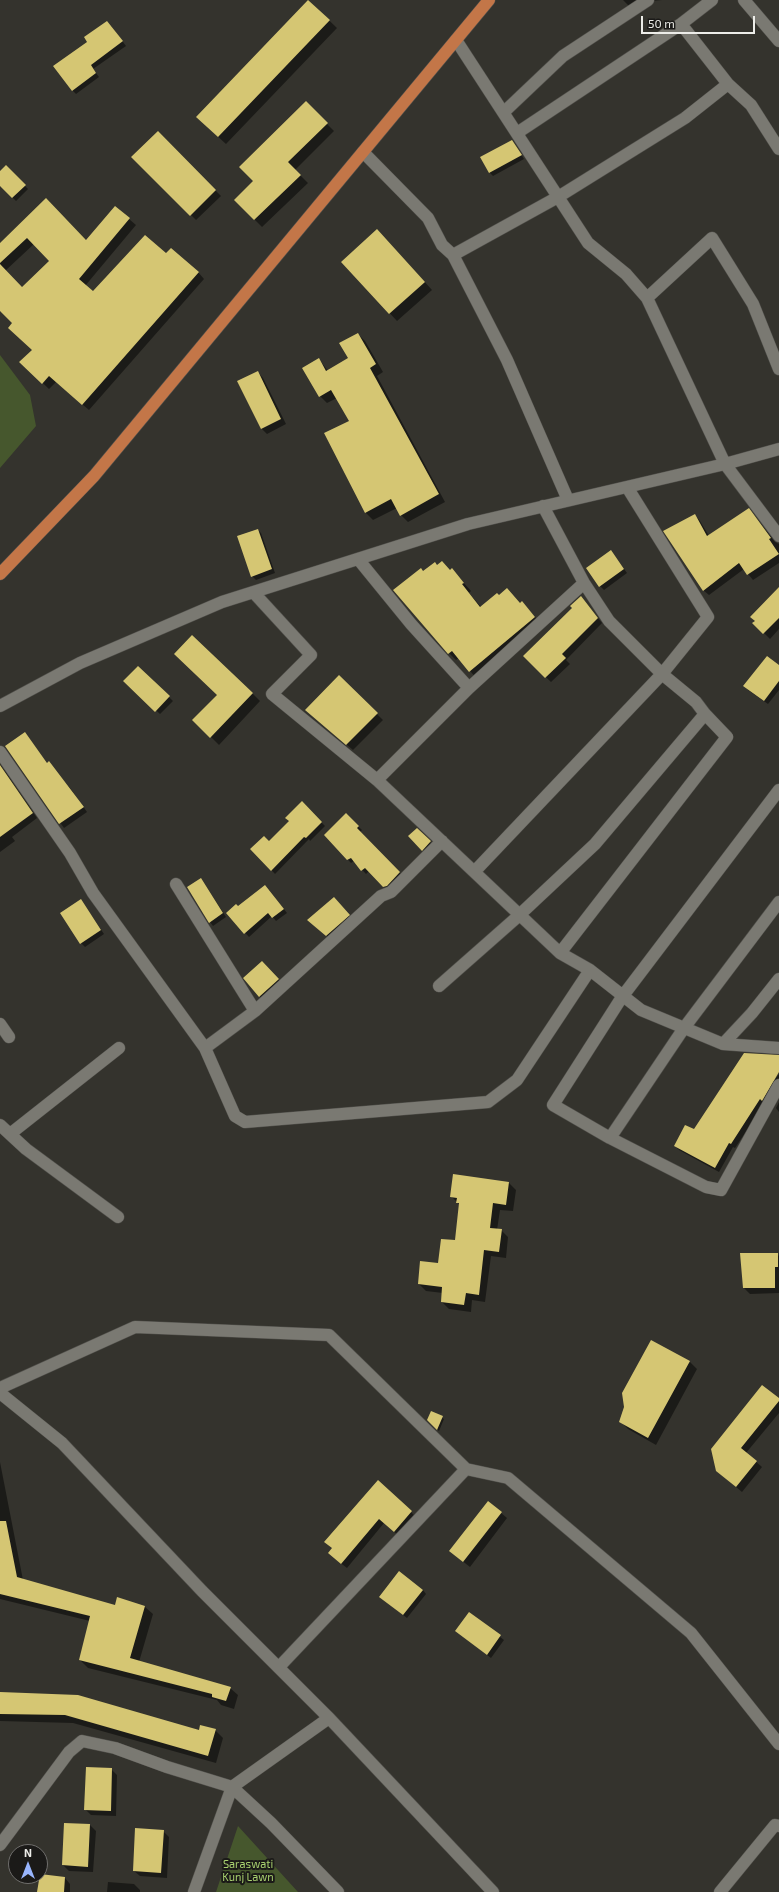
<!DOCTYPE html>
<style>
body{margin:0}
#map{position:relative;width:779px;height:1892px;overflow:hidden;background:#34332d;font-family:"Exo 2",sans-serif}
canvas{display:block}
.north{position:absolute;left:8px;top:1844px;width:40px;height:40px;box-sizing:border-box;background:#1b1a18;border:1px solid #6f6e6c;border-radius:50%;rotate:0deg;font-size:11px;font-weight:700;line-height:16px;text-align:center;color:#edede9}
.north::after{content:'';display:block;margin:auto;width:14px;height:18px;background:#98b5fd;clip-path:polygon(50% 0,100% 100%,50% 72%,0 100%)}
.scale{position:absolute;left:641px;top:16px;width:114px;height:18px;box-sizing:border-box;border:2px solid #edede9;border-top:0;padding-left:5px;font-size:12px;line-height:14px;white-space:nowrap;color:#edede9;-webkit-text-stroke:3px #1b1a18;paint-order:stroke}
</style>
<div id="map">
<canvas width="779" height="1892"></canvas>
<div class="north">N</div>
<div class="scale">50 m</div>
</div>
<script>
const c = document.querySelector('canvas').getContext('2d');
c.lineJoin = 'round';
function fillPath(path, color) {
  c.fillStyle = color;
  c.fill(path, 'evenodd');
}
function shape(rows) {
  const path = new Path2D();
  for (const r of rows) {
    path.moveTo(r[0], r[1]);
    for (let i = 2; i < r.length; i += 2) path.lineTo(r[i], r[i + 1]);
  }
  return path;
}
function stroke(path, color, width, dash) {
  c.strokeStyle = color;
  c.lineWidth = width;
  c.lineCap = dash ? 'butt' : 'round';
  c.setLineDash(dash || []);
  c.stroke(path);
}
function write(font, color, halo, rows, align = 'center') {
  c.font = font + ' "Exo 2",sans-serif';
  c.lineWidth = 4;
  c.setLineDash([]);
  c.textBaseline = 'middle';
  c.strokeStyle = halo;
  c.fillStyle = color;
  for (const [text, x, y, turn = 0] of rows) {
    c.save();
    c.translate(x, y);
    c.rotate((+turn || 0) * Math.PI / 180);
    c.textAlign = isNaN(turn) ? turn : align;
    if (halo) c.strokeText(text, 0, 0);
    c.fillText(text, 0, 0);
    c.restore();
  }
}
fillPath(shape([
 [0,355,30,395,36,426,0,468],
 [238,1826,298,1892,216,1892]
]), '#46572d');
fillPath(shape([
 [623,0,662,0,652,1,635,12],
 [309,1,337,28,226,144,205,125],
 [111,26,126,46,93,69,99,77,76,94,72,90],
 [306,103,334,131,295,170,308,183,262,227,235,200,254,181],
 [158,133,221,196,196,220,133,157],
 [512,141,524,159,493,176,489,172],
 [6,167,28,189,16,201,0,185,0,173],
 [46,199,87,241,129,219,136,225,85,286,93,293,166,255,198,272,204,279,89,410,56,382,49,389,21,362,33,350,13,323,0,309,0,245],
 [34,244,50,261,22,288,5,271],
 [385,238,432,290,397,321,342,262],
 [358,334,365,341,383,372,377,376,445,502,408,522,401,515,397,508,373,520,365,512,350,421,337,398,327,403,320,396,319,359,328,371,349,359],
 [258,372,263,378,286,424,267,434,261,428],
 [695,515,700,521,709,536,754,515,775,542,779,544,779,563,753,580,744,569,709,595,703,590],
 [258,530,261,533,275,573,256,580,252,576],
 [614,555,627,573,604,590,600,586],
 [438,566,450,571,452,570,471,591,469,593,481,607,499,597,520,604,522,602,542,625,477,679,459,658,456,660,449,653,424,572],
 [779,588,779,629,770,639,754,623],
 [581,597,602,623,566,660,570,664,551,682,524,656,573,608],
 [779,666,779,690,768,704,748,690],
 [138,667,173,701,160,714,124,681],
 [339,677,383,720,353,750,306,710],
 [252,693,260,701,219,745,194,720],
 [25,733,47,763,70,788,87,812,64,828,6,747],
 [0,764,37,818,12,837,15,841,0,852],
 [302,803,325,826,310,841,309,839,275,874,252,849,269,842,290,821],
 [346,815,362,830,360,832,403,876,387,890,369,871,366,874,354,861,351,863,325,835],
 [417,830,434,846,426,853,410,836],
 [204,883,226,917,213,926,210,922],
 [269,890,287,913,276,921,272,916,249,937,227,913],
 [81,900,104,934,85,947,81,943],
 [338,902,352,919,330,939,312,923],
 [266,966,282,983,263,1000,244,978],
 [779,1056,779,1071,770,1086,779,1074,779,1082,735,1148,733,1147,719,1172,679,1150,675,1146],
 [779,1102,779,1112,776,1108],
 [509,1183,516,1190,513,1211,500,1210,497,1230,501,1230,508,1237,506,1258,491,1256,485,1302,472,1300,471,1312,449,1309,442,1302,443,1293,426,1291,419,1284,439,1264,456,1241,460,1205,451,1196],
 [777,1254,779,1256,779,1293,750,1294,744,1288],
 [690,1362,697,1369,656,1445,628,1429,620,1421],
 [779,1400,779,1413,746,1453,762,1467,742,1492,717,1471],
 [431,1412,444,1419,439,1431,428,1420],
 [0,1462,23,1580,115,1606,118,1599,145,1607,153,1614,139,1662,230,1688,238,1695,234,1709,221,1705,217,1700,88,1668,80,1660,90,1621,0,1599],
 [378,1481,416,1517,399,1536,384,1523,347,1568,334,1558],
 [488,1502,507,1518,470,1567,456,1556],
 [423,1590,426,1594,407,1618,380,1597],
 [469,1613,504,1640,491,1658,460,1634],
 [0,1693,200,1731,215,1730,223,1738,216,1763,73,1723,0,1721],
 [111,1769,117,1775,116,1816,91,1815,85,1809],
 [90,1825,96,1831,93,1872,69,1871,63,1865],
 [163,1831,169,1837,167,1878,140,1876,134,1871],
 [65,1878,70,1884,70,1892,38,1892],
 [108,1882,134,1884,140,1890,140,1892,107,1892]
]), '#0007');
fillPath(shape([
 [308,0,330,20,218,137,196,117],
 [107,21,123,41,91,65,96,73,72,91,53,66,87,42,84,37],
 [306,101,328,123,288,162,301,175,254,220,234,200,253,181,239,167],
 [158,131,216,190,190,216,131,157],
 [512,140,522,155,489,173,480,157],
 [6,165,26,185,12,198,0,186,0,171],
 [46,198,86,240,115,206,130,218,79,279,93,291,145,235,166,253,171,248,199,272,82,405,49,376,42,384,19,362,32,350,8,328,12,323,0,311,0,264,22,287,49,261,27,238,0,263,0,243],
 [377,229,425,282,389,314,341,262],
 [358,333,376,364,370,368,439,494,400,516,391,499,365,513,324,433,349,421,331,390,319,397,302,368,319,358,326,371,348,358,339,343],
 [258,371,281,419,261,429,237,381],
 [749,508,771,538,769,539,779,554,747,575,739,563,703,591,663,531,695,514,707,536],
 [258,529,272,569,251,577,237,536],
 [611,550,624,569,599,587,586,568],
 [442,561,450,570,452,568,464,583,462,584,480,607,497,593,499,595,507,588,520,603,522,601,535,617,469,672,452,651,448,654,393,590,421,568,423,571,435,562,437,565],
 [779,587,779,618,763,634,752,623,755,621,750,617],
 [581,596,598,618,562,654,566,658,545,678,523,656,572,608,570,606],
 [192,635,253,693,210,738,192,720,217,695,174,654],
 [767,656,779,665,779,681,764,701,743,686],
 [138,666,170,696,155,712,123,681],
 [339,675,378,713,346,745,305,710],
 [25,732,47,763,49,761,84,807,59,824,5,746],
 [0,765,33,813,0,837],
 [302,801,322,822,306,838,304,837,271,871,250,849,264,836,269,841,289,821,285,818],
 [346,813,359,826,357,828,400,872,387,886,383,887,365,868,361,871,351,858,347,860,324,835],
 [417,828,431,841,422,851,408,836],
 [201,878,223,913,209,923,187,887],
 [265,885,284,909,272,918,268,913,244,934,226,913,236,904,238,906],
 [334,897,350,915,326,936,307,920],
 [81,899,101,930,80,944,60,913],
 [262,961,279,979,259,997,243,978],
 [744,1053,779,1055,779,1072,762,1101,760,1099,731,1144,729,1143,715,1168,674,1146,685,1125,694,1129],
 [453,1174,509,1182,506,1205,493,1203,490,1228,502,1229,499,1252,484,1250,479,1295,466,1293,464,1305,441,1302,442,1287,418,1284,420,1261,438,1263,441,1239,455,1240,459,1203,456,1203,457,1198,450,1197],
 [740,1253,778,1253,778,1267,775,1267,775,1288,743,1288],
 [651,1340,690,1361,648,1438,619,1422,624,1407,622,1393],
 [762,1385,779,1398,779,1401,741,1448,757,1461,736,1487,716,1471,711,1449],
 [431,1411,443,1416,437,1430,427,1420],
 [378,1480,412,1511,394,1532,379,1519,341,1564,328,1553,332,1548,324,1542],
 [488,1501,502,1512,463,1562,449,1551],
 [0,1521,6,1521,17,1577,115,1605,117,1597,145,1606,130,1658,231,1687,226,1701,212,1697,212,1694,79,1660,90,1616,0,1594],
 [399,1571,423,1590,403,1615,379,1597],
 [469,1612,501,1635,487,1655,455,1631],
 [0,1692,78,1695,199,1730,200,1725,216,1729,208,1756,65,1715,0,1714],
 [86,1767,112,1768,111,1811,84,1810],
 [64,1823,90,1824,88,1867,62,1865],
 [135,1828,164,1830,161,1873,133,1871],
 [40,1874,65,1877,64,1892,37,1892]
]), '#d5c673');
const minor = shape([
 [744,0,779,41],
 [681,24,728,84,751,105,779,149],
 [456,40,588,243,626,274,647,298,725,464,779,536],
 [504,112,563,56,648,0],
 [517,133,681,24,712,0],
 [363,152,428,218,442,245,453,255,507,360,568,500],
 [453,255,558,197,685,118,728,84],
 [647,298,712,238,753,304,779,369],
 [358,559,411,624,469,688],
 [254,593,311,655,272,694,377,780,560,953,590,970,641,1010,723,1044,779,1048],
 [0,706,80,663,222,602,468,524,725,464,779,449],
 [0,752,70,853,93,893,205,1048,235,1116,245,1122,488,1102,517,1080,590,970],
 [377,780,469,688,584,583,543,506],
 [779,790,622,997,553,1105,610,1138,706,1187,721,1190,779,1085],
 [475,871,662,674,708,617,627,487],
 [176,884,255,1011],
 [560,953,727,737,705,714,696,702,662,674,609,621,584,583],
 [439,986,515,919,595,844,705,714],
 [0,1024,9,1037],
 [723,1044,752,1013,779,979],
 [205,1048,255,1011,381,896,391,892,442,841],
 [0,1125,26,1149,118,1217],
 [10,1134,119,1048],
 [610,1138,684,1028,779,902],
 [0,1388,135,1327,329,1335,466,1469],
 [0,1393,62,1443,202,1591,329,1718,493,1892],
 [279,1667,466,1469,508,1478,691,1633,779,1744],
 [0,1845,69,1752,82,1741,115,1748,167,1767,232,1787,329,1718],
 [194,1892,232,1787,271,1823,338,1892],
 [720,1892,775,1825,779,1826]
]);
const major = shape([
 [0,574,94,476,489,0]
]);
stroke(minor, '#52514c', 13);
stroke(major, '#52514c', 13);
stroke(minor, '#7a7972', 12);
stroke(major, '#c37648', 12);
write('11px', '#a9d26f', '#1b1a18', [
 ["Saraswati",248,1864],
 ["Kunj Lawn",248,1877]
]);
</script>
